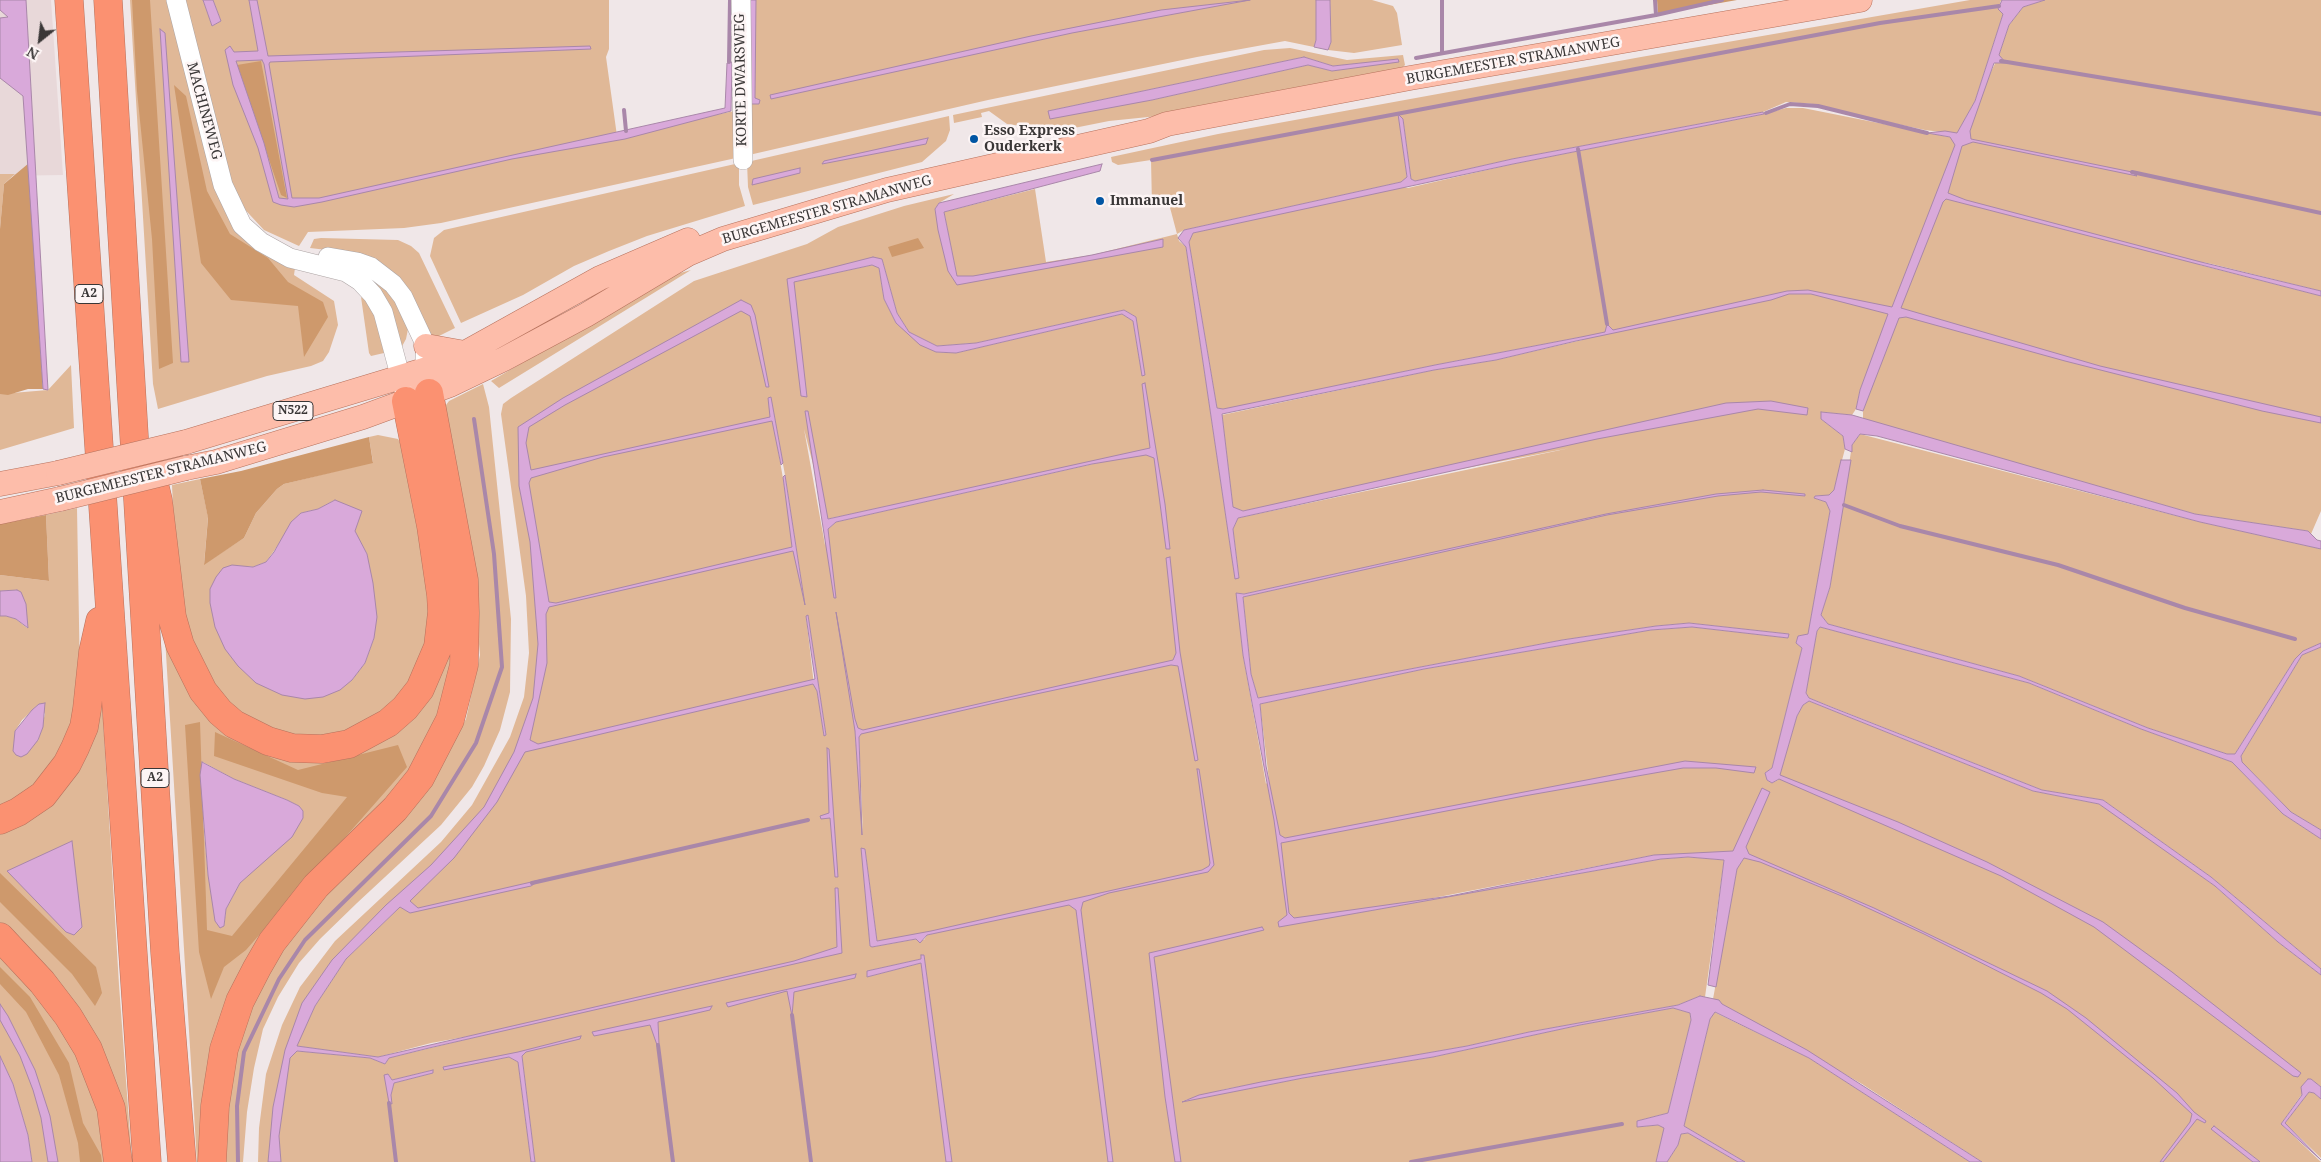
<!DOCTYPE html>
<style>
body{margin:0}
#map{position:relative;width:2321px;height:1162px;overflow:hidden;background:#f0e7e8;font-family:"Noto Serif",serif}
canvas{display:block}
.north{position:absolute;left:15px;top:15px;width:50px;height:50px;-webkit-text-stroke:4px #fdf5f5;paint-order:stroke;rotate:209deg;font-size:14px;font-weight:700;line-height:20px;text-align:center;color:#3a3737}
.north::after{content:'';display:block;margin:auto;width:18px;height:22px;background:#3a3737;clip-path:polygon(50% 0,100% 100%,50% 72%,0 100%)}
</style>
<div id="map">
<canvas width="2321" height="1162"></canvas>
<div class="north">N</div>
</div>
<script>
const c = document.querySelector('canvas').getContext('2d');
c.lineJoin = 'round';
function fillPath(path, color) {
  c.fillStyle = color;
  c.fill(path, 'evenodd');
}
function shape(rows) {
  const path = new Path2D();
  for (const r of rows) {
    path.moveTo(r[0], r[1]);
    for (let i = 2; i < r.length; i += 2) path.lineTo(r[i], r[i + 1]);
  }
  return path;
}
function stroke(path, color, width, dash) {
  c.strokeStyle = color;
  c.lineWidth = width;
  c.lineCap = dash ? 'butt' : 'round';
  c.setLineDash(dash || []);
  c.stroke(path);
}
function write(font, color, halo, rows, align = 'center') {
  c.font = font + ' "Noto Serif",serif';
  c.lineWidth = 5;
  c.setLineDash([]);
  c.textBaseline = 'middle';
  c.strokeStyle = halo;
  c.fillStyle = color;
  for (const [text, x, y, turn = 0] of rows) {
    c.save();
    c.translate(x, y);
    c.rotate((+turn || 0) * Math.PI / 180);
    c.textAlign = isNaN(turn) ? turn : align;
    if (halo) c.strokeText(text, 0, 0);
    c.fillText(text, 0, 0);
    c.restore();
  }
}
fillPath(shape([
 [0,0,51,0,63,175,0,176]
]), '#e8d8d9');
fillPath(shape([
 [130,0,168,0,221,197,295,268,294,275,334,301,338,325,329,352,323,361,311,366,267,376,158,409,153,384],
 [180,0,203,0,212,26,221,21,213,0,609,0,609,49,606,57,617,136,734,111,736,158,441,223,404,228,308,232,299,246,264,230,236,200],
 [749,0,1316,0,1316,40,1314,47,1285,41,1197,57,988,100,749,155],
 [1330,0,1372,0,1393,6,1397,13,1402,45,1354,53,1328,50,1331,42],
 [1970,0,2002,0,2000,2,2003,14,1975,101,1957,134,1925,130,1850,114,1813,104,1786,102,1763,112,1512,159,1415,181,1411,179,1403,119,1399,115,1407,178,1401,182,1184,230,1177,234,1179,241,1186,247,1235,578,1239,577,1233,529,1238,518,1570,448,1243,511,1233,508,1222,415,1434,370,1496,360,1582,340,1581,337,1435,365,1223,410,1217,408,1189,242,1193,233,1319,204,1403,187,1408,188,1513,164,1764,114,1786,108,1803,108,1959,139,1999,55,2009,25,2023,7,2045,0,2321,0,2321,291,2212,264,2202,262,2200,265,2321,296,2321,511,2311,534,2308,531,2195,514,1863,420,1863,411,1868,396,1868,370,1860,390,1856,409,1852,415,1821,412,1821,419,1843,436,1845,449,1834,490,1829,495,1815,496,1814,498,1826,502,1830,511,1808,635,1798,636,1796,643,1802,648,1772,768,1765,773,1767,780,1772,783,1778,780,1797,716,1803,705,1809,701,2033,791,2099,804,2111,811,2215,886,2278,942,2321,975,2321,1087,2311,1079,2308,1079,2302,1087,2302,1094,2281,1124,2321,1162,2260,1162,2214,1126,2253,1162,1982,1162,1862,1084,1713,999,1737,868,1744,858,1654,855,1351,914,1661,859,1688,857,1724,860,1705,997,1700,996,1678,1005,1529,1032,1467,1046,1226,1089,1182,1101,1303,1078,1433,1057,1580,1025,1673,1008,1690,1013,1691,1020,1668,1113,1637,1121,1638,1127,1658,1125,1665,1127,1656,1162,535,1162,522,1056,526,1052,549,1047,466,1065,509,1057,518,1062,531,1162,258,1162,259,1128,266,1074,282,1025,300,987,335,941,441,842,472,805,510,737,524,697,529,653,526,596,501,414,503,404,511,398,694,281,807,244,838,227,904,206,954,194,939,203,935,209,956,273,944,212,1035,189,1046,262,1092,255,1177,234,1168,200,1152,205,1151,160,1118,165,1112,162,1111,157,1218,134,1641,57],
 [882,259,897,313,909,332,937,346,976,343,1124,310,1136,317,1142,375,1133,321,1122,314,956,353,936,352,896,323,884,299,879,267,872,265,794,282],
 [772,404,785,475,805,605,773,421],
 [804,429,827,519,1128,456,836,522,828,529,825,545],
 [1523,533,1243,597,1251,674,1258,698,1562,640,1656,626,1689,623,1789,634,1788,638,1692,627,1651,630,1424,669,1260,704,1269,780,1266,784,1243,655,1237,593,1244,594],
 [806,616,808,616,826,735,824,735,817,691,814,685],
 [874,730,861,733,859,737,863,835,855,732],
 [862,849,865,849,877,941,902,938,1042,907,927,935,924,940,917,939,872,947,870,946],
 [404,902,409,912,400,907,346,959,315,1006,296,1046,378,1057,431,1043,509,1029,389,1058,385,1064,370,1058,297,1051,290,1058,326,977],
 [921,955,924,955,927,983,937,1078,921,963,867,977,867,971,921,959],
 [433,1070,433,1073,394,1083,391,1095,392,1103,388,1074,392,1080],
 [1290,48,1347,60,1403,55,1405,65,1401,69,1158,116,1109,121,1069,129,1051,130,1007,124,989,111,981,113,982,117,954,123,953,115,1264,50],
 [1304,57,1333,66,1398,60,1332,71,1308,65,1152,100,1048,111],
 [949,116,950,130,946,141,922,162,753,205,748,187,747,162],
 [735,164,739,166,739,185,745,206,647,236,609,251,574,266,523,295,461,323,430,256,434,238,444,230],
 [0,174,15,174,4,184,0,229],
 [321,238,398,240,411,246,419,253,455,328,439,336,434,336,428,332,352,253,310,248,314,239],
 [355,265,388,285,409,324,406,339,400,350],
 [691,270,499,388,491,381,673,275],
 [361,297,368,302,376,319,384,353,371,356,369,353],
 [71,365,74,428,0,450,0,394,48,390],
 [483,384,489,407,511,619,510,692,500,730,484,766,472,787,441,825,357,903,320,939,299,963,278,997,263,1029,254,1068,247,1112,243,1162,215,1162,217,1084,269,961,446,756,466,719,480,655,476,612,443,409,449,401],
 [1860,434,2200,522,2321,549,2321,643,2303,651,2295,659,2235,754,2227,754,2148,728,2019,676,1828,624,1821,615,1830,587,1852,445],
 [378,435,398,439,404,449,432,601,428,656,391,716,311,743,238,720,189,651,174,528,172,485,200,479,208,517,204,564,244,538,256,513,277,489,284,484,373,462,369,437],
 [335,500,367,554,374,638,365,663,352,680,247,566,253,567,266,562,301,513,318,509],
 [77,508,80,681,67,743,30,793,0,810,0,616,6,616,16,619,27,628,17,590,0,591,0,575,49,581,46,515],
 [39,704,45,714,38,741,15,731,22,720],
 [164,621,219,725,368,748,448,626,455,663,427,752,264,946,203,1162,197,1162],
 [203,762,234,779,287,800,299,806,303,812,240,883,226,909,224,926,208,875,203,820],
 [1820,627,2029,683,2141,729,2232,762,2283,814,2321,839,2321,969,2211,877,2103,800,2042,790,1809,698,1806,693,1810,667,1817,631],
 [2321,647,2321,830,2291,812,2242,762,2241,756,2302,655],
 [100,669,119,985,132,1162,127,1162,111,1089,0,929,0,823,34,808],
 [0,954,56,1012,90,1082,105,1131,110,1162,32,1162,28,1135,13,1084,0,1056],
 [1714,1012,1809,1058,1970,1162,1745,1162,1684,1126,1710,1019],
 [2309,1092,2314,1093,2321,1099,2321,1158,2285,1123],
 [1688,1133,1738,1162,1667,1162,1678,1145,1681,1134]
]), '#e0b897');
fillPath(shape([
 [132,0,150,0,173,363,159,369,152,239,137,91],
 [1657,0,1737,0,1658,14],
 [261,61,287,198,281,195,237,65],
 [174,85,186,96,207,191,230,234,268,258,288,282,323,302,328,317,304,357,298,306,231,300,201,263],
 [29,163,43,389,28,389,8,395,0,394,0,229,4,184],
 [918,238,924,248,892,257,888,247],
 [369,437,373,463,284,484,277,489,256,513,244,538,204,565,208,518,200,479,241,471],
 [46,515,49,581,0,575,0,524],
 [200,722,207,930,232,936,347,797,322,793,214,756,215,732,298,770,398,745,407,767,246,950,224,967,211,999,199,952,185,725],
 [0,873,96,967,102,993,95,1006,72,974,0,902],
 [0,967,30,997,69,1063,83,1123,101,1155,102,1162,80,1162,78,1143,59,1075,26,1012,0,984]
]), '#ce996c');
const water = shape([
 [0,0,26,0,48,390,43,389,23,96,0,78,0,18,8,17,0,10,0,0],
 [203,0,213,0,221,21,212,26,203,0],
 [249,0,257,0,268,56,590,46,591,49,270,62,269,64,292,198,319,198,725,108,727,63,732,62,731,111,625,139,512,159,322,202,294,207,281,205,273,202,258,148,233,85,225,50,230,46,234,52,258,51,249,0],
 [262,60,264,64,288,199,279,198,264,143,236,61,262,60],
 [750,0,756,0,755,98,760,100,759,104,750,104,750,0],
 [1250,0,1072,33,771,99,770,95,1031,36,1161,10,1250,0],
 [1316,0,1330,0,1331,42,1328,50,1314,47,1316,40,1316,0],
 [2002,0,2045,0,2023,7,2009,25,1999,55,2006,63,1994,63,1970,131,1971,139,2132,172,2137,176,1973,142,1962,146,1948,193,1966,200,2201,262,2321,291,2321,296,1946,199,1943,202,1901,308,2100,366,2321,417,2321,423,2262,411,2065,361,1906,317,1899,318,1863,411,1856,409,1860,390,1888,314,1811,294,1789,294,1771,300,1576,341,1496,360,1434,370,1222,414,1233,507,1243,511,1726,403,1771,401,1808,408,1807,415,1758,409,1597,439,1238,518,1233,529,1239,578,1235,579,1186,247,1178,238,1184,230,1401,182,1407,177,1398,114,1403,119,1411,179,1415,181,1512,159,1763,112,1764,114,1513,164,1193,233,1189,242,1217,408,1223,409,1435,365,1581,337,1605,332,1607,324,1613,330,1787,291,1808,290,1892,307,1955,145,1950,137,1927,133,1945,131,1957,133,1975,101,2003,14,1998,9,2002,0],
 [160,29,165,33,189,362,181,362,160,29],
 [1304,57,1333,66,1398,59,1399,62,1332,71,1308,65,1152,100,1050,119,1048,111,1304,57],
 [928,138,926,144,822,164,824,161,928,138],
 [1102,164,1100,171,944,212,957,276,973,276,1092,255,1163,239,1163,247,957,285,948,271,938,230,935,209,939,203,1102,164],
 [800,168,800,173,752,185,753,179,800,168],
 [873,257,882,259,897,313,909,332,937,346,976,343,1124,310,1136,317,1145,375,1142,376,1133,321,1122,314,956,353,936,352,920,345,896,323,884,299,879,268,872,265,794,282,807,397,801,396,787,279,873,257],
 [741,300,751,305,755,315,769,387,766,387,750,316,741,311,565,405,529,427,526,443,531,470,770,417,768,398,771,397,783,463,781,465,772,421,603,457,531,478,529,483,549,602,556,603,792,547,783,477,785,475,805,605,793,551,549,607,546,614,547,663,530,740,538,744,815,679,806,616,808,615,826,735,824,736,817,691,813,684,525,752,497,802,454,858,410,901,418,908,540,880,531,886,410,913,400,907,346,959,315,1006,297,1046,378,1057,794,961,837,947,835,888,838,888,842,953,429,1048,389,1058,385,1064,370,1058,297,1051,290,1058,279,1136,281,1162,268,1162,273,1107,285,1050,302,1003,332,960,386,905,431,865,484,807,514,752,533,698,538,644,530,542,519,486,518,427,563,398,741,300],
 [1145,383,1165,504,1170,549,1166,549,1154,458,1146,455,1092,464,836,522,828,529,836,598,834,598,805,411,808,411,828,519,1150,448,1142,384,1145,383],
 [1821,412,1852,415,2195,514,2308,531,2317,540,2321,541,2321,549,2200,522,1877,436,1860,434,1852,445,1852,452,1845,449,1843,436,1821,419,1821,412],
 [1841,460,1851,460,1830,587,1821,615,1828,624,2019,676,2148,728,2227,754,2235,754,2295,659,2303,651,2321,643,2321,647,2302,655,2241,756,2242,762,2291,812,2321,830,2321,839,2283,814,2232,762,2141,729,2029,683,1820,627,1817,631,1806,693,1809,698,1831,707,2042,790,2103,800,2211,877,2321,969,2321,975,2278,942,2215,886,2099,804,2033,791,1809,701,1803,705,1797,716,1780,775,1898,822,1987,862,2103,922,2172,972,2301,1073,2298,1077,2293,1076,2094,927,2001,876,1779,779,1772,783,1767,780,1765,773,1772,768,1802,648,1796,643,1798,636,1808,634,1830,511,1826,502,1814,498,1815,496,1829,495,1834,490,1841,460],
 [1763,490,1805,494,1805,496,1761,492,1718,496,1607,515,1243,597,1251,674,1258,698,1562,640,1656,626,1689,623,1789,634,1788,638,1692,627,1651,630,1424,669,1260,704,1266,766,1280,835,1285,838,1685,761,1756,767,1754,773,1716,768,1683,768,1524,796,1281,843,1289,913,1294,918,1450,896,1654,855,1733,851,1762,788,1770,792,1746,847,1749,854,1874,908,2047,991,2086,1018,2177,1093,2194,1112,2206,1121,2205,1123,2197,1119,2163,1162,2160,1162,2190,1122,2192,1114,2153,1078,2067,1009,2041,993,1924,934,1844,897,1760,862,1744,858,1737,869,1716,987,1708,985,1724,860,1688,857,1661,859,1279,927,1278,922,1287,915,1274,820,1243,655,1236,593,1244,594,1606,514,1716,494,1763,490],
 [335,500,362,511,355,531,367,554,373,583,377,617,374,638,365,663,352,680,340,690,323,697,305,699,282,695,256,683,238,666,225,649,215,627,210,603,210,589,216,577,223,568,232,565,253,567,266,562,274,552,291,522,301,513,318,509,335,500],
 [1170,557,1180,652,1198,760,1195,761,1178,666,1171,665,999,702,861,734,859,737,862,835,855,731,836,612,855,719,858,728,863,730,1173,660,1176,653,1166,558,1170,557],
 [17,590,21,592,26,604,28,628,16,619,6,616,0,616,0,591,17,590],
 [45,703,43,727,38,740,27,754,21,757,16,755,13,751,15,731,32,710,39,704,45,703],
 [827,748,829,749,838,877,835,877,830,818,821,819,820,816,829,813,827,748],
 [202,762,234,779,287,800,299,806,303,811,303,818,292,837,240,883,226,909,224,926,220,928,215,921,208,875,200,775,202,762],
 [1197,769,1199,769,1214,865,1208,872,1109,893,1083,902,1081,910,1113,1162,1108,1162,1076,910,1069,905,927,935,920,943,916,939,872,947,870,946,861,848,865,849,877,941,931,931,1202,870,1209,866,1210,863,1197,769],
 [72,841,82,927,74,935,66,932,7,871,72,841],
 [1262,927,1264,930,1154,957,1181,1162,1175,1162,1165,1097,1149,953,1262,927],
 [921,955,924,955,952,1162,946,1162,921,963,867,977,867,971,921,959,921,955],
 [856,974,855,978,794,992,792,1016,787,991,728,1007,726,1003,856,974],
 [1700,996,1719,1000,1722,1004,1807,1050,1982,1162,1970,1162,1809,1058,1715,1012,1710,1019,1684,1126,1745,1162,1738,1162,1688,1133,1681,1134,1678,1145,1667,1162,1656,1162,1664,1128,1658,1125,1637,1127,1637,1121,1668,1113,1691,1020,1690,1013,1673,1008,1580,1025,1433,1057,1303,1078,1182,1102,1199,1095,1261,1082,1467,1046,1529,1032,1678,1005,1700,996],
 [0,1004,8,1016,35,1070,50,1116,58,1162,48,1162,41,1118,33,1090,20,1056,0,1020,0,1004],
 [712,1006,710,1010,658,1022,659,1044,657,1045,650,1025,594,1036,592,1032,712,1006],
 [581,1036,580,1039,526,1052,522,1056,535,1162,531,1162,518,1062,509,1057,444,1070,443,1067,518,1052,581,1036],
 [0,1056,13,1084,28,1135,32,1162,0,1162,0,1056],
 [433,1070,433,1073,394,1083,391,1095,392,1104,389,1103,384,1075,388,1074,392,1080,433,1070],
 [2308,1079,2311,1079,2321,1087,2321,1099,2314,1093,2309,1092,2285,1123,2321,1160,2281,1124,2302,1095,2301,1087,2308,1079],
 [2214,1126,2259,1161,2260,1162,2253,1162,2211,1129,2214,1126]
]);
fillPath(water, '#d9a9da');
stroke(water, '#a987a9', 1);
stroke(shape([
 [1655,0,1656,15],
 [1442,52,1442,0],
 [1416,58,1656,15,1722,0],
 [2001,61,2321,114],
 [729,62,730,0],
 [624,110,626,131],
 [1766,113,1790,104,1818,106,1927,133],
 [1578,149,1607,324],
 [1152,160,1880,23,1999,6],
 [2132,172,2321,213],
 [1844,505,1900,526,2058,565,2185,608,2295,639],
 [532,883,808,820],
 [792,1015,811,1162],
 [658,1045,673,1162],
 [389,1103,396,1162],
 [238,1162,237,1106,244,1052,279,979,305,940,431,816,476,743,502,667,494,554,474,419],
 [1411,1162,1622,1124]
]), '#a987a9', 4);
const minor = shape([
 [176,0,223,185,242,225,261,242,290,258,346,272,360,281,373,295,383,312,404,390],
 [741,0,743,160],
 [328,257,357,262,371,267,393,284,403,297,426,346,425,360]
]);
const major = shape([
 [426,346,465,353],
 [186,442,424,370,465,353,600,278,688,240],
 [186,468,216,462,363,417,450,385,504,359,586,315,688,254,723,239,887,190,1149,131,1167,124,1410,78,1860,0],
 [0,484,58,473],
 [0,512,60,499]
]);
const highway = shape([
 [69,0,147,1162],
 [108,0,165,953,182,1162],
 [148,458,158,500,172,617,180,645,203,691,220,712,234,724,268,741,292,748,322,749,349,744,388,723,405,708,420,689,438,647,442,612,441,595,431,526,406,401],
 [0,820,18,812,43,795,67,764,75,748,84,727,87,709,93,652,100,621],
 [0,937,42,982,68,1016,88,1049,111,1108,118,1162],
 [212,1162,215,1106,224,1049,240,1001,257,968,272,942,316,886,395,809,420,778,450,720,464,665,465,613,464,580,429,393]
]);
stroke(minor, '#ada5a5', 20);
stroke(major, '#b7725d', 25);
stroke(highway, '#b7725d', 29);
stroke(minor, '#fff', 19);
stroke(major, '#fdbdaa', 24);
stroke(highway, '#fb9171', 28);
const majorBridge = shape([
 [58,473,186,442],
 [60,499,186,468]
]);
stroke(majorBridge, '#b7725d', 25, []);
stroke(majorBridge, '#fdbdaa', 24);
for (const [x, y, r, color] of [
 [974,139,5,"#0055a3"],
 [1100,201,5,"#0055a3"]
]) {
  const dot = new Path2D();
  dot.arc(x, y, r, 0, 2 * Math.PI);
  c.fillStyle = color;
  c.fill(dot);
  stroke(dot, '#fdf5f5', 2);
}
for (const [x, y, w] of [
 [89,294,28],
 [293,411,40],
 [155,778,28]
]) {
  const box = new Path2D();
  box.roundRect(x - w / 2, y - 9.5, w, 19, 4);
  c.fillStyle = '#fdf5f5';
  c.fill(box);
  stroke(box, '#3a3737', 1);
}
write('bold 12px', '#3a3737', null, [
 ["A2",89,294],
 ["N522",293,411],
 ["A2",155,778]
]);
write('14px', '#3a3737', '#fdf5f5', [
 ["BURGEMEESTER STRAMANWEG",1513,61,-10],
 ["KORTE DWARSWEG",741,80,-91],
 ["MACHINEWEG",204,111,75],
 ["BURGEMEESTER STRAMANWEG",827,210,-16],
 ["BURGEMEESTER STRAMANWEG",161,473,-14]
]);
write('bold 14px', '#3a3737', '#fdf5f5', [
 ["Esso Express",984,131],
 ["Ouderkerk",984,147],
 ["Immanuel",1110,201]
], 'left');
</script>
